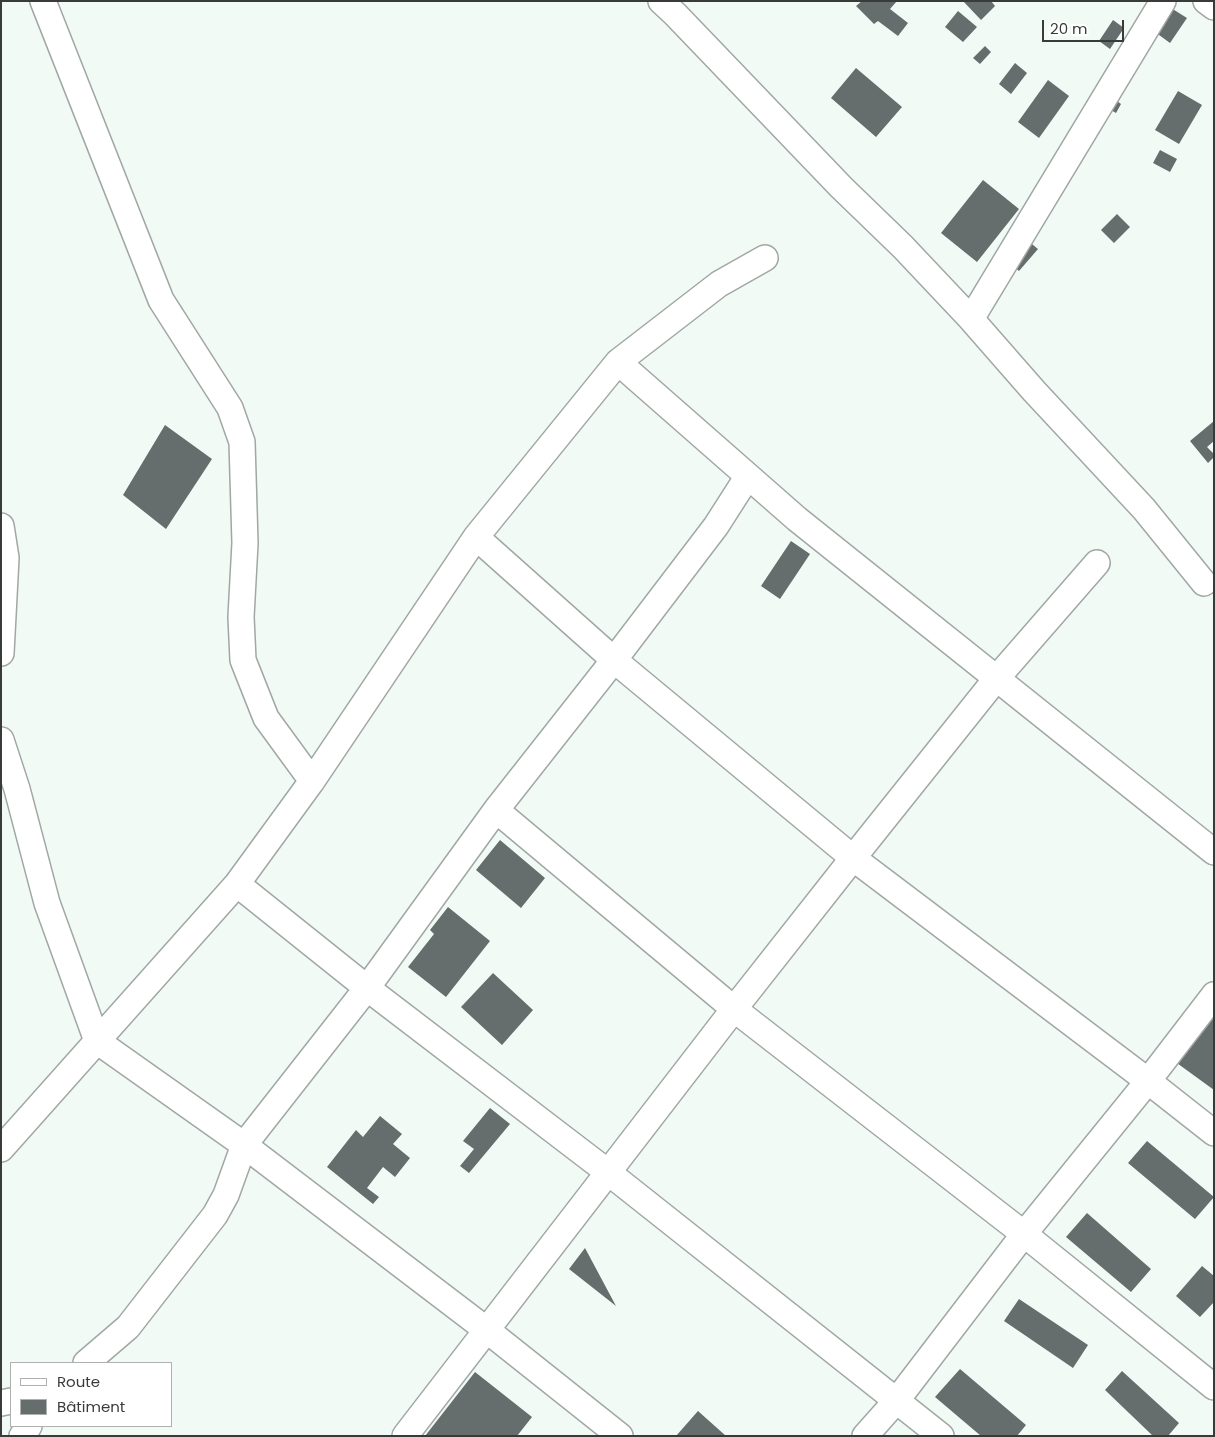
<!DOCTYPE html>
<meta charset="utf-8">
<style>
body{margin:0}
#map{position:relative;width:1215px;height:1437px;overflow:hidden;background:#f2faf6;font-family:Poppins,sans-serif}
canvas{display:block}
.frame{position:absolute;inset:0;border:2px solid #383b39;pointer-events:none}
.legend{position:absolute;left:10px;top:1362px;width:162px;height:65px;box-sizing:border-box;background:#fff;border:1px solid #afb1b0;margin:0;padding:6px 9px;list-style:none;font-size:15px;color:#383b39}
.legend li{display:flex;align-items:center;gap:10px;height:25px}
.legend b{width:25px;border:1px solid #afb1b0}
.scale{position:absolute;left:1042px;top:20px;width:82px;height:22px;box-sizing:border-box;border:2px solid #383b39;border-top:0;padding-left:6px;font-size:15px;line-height:18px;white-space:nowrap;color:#383b39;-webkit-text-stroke:4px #fff;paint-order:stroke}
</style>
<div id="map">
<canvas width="1215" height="1437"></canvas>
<div class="frame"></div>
<ul class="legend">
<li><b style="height:6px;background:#fff"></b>Route</li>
<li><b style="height:14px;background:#656d6d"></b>Bâtiment</li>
</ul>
<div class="scale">20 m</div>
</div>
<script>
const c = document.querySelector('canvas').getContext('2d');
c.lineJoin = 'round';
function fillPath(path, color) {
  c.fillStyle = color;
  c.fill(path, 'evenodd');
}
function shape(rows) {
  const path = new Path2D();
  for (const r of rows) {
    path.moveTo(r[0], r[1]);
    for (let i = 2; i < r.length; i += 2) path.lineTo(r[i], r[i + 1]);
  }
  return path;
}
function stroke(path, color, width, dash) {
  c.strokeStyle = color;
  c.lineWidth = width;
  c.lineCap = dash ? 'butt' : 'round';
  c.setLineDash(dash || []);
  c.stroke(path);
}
fillPath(shape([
 [862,1,897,1,890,9,908,23,898,36,878,21,874,24,856,6],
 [963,1,991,1,995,6,981,20],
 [1171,8,1187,18,1170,43,1155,32],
 [958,11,977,27,963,42,945,27],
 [1113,20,1124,28,1110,49,1099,41],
 [985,46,991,52,980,64,973,58],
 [1015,63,1027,73,1011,94,999,84],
 [856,68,902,107,876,137,831,98],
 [1048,80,1069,96,1039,138,1018,122],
 [1178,91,1202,105,1179,144,1155,130],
 [1110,96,1121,104,1116,113,1104,106],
 [1160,150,1177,159,1170,172,1153,163],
 [983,180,1019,209,977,262,941,233],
 [1117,214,1130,227,1114,243,1101,230],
 [1027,240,1038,249,1019,271,1009,262],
 [1214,421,1214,441,1207,447,1214,454,1214,457,1208,463,1190,441],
 [165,425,212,459,166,529,123,495],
 [791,541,810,554,780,599,761,586],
 [500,840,545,878,521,908,476,870],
 [448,907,490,941,446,997,408,967,434,934,430,930],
 [493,973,533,1010,502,1045,461,1007],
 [1214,997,1214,1090,1170,1058],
 [490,1108,510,1124,469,1173,460,1166,474,1149,463,1141],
 [380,1116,402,1134,393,1144,410,1158,395,1177,383,1167,367,1188,379,1197,373,1204,327,1167,356,1130,363,1137],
 [1147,1141,1214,1197,1195,1219,1128,1163],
 [1087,1213,1151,1269,1131,1292,1066,1237],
 [585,1248,616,1306,569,1269],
 [1202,1266,1214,1276,1214,1302,1200,1317,1176,1296],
 [1019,1299,1088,1345,1073,1368,1004,1321],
 [960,1369,1026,1425,1017,1436,981,1436,935,1397],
 [1122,1371,1179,1423,1168,1436,1153,1436,1105,1390],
 [475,1372,532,1417,517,1436,425,1436],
 [698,1411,726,1436,676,1436]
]), '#656d6d');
const minor = shape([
 [43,1,161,300,230,408,242,442,245,543,241,617,243,660,266,718,312,781],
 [661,1,675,14,841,187,903,247,971,319,1034,391,1144,509,1204,583],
 [1206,1,1214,7],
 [971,319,1163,1],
 [618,362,797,519,1214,852],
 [1,526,6,558,1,653],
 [476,537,614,660,853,858,1148,1081,1214,1133],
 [1,740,17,789,47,903,97,1041,244,1145,488,1331,620,1436],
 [496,810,734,1009,1024,1234,1214,1387],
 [237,884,367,988,609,1173,941,1436],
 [1,1149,237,884,312,781,476,537,618,362,719,284,765,258],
 [86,1363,128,1327,215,1215,226,1195,244,1145,367,988,496,810,614,660,716,526,748,476],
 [1,1403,11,1401],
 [22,1436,29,1426],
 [405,1436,734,1009,853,858,996,679,1097,563],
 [865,1436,897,1400,1024,1234,1148,1081,1214,995]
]);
stroke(minor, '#a0a7a4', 28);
stroke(minor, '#fff', 25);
</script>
